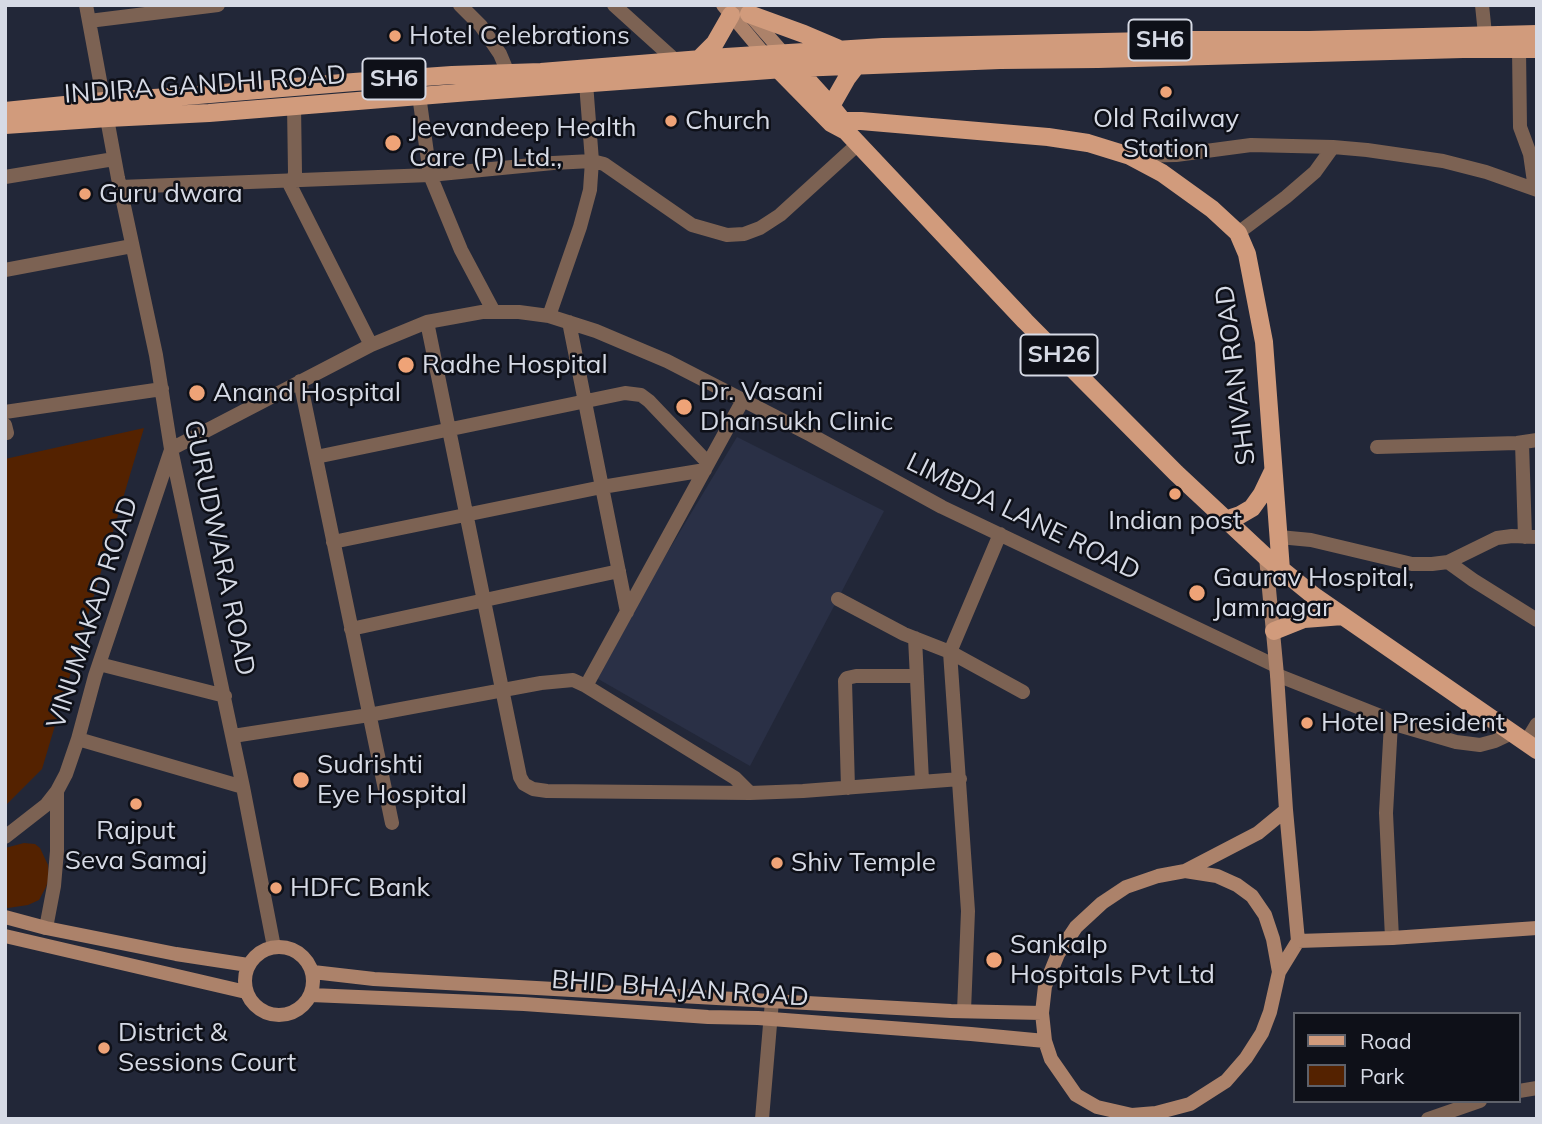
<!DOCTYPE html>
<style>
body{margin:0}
#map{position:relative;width:1542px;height:1124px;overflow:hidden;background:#222738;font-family:Mulish,sans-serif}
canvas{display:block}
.frame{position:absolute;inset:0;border:7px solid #d6dae5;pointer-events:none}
.legend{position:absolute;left:1293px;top:1012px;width:228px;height:91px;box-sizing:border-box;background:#0e1018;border:2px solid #5e616a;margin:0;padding:9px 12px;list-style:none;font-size:21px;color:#d6dae5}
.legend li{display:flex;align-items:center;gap:14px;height:35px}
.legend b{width:35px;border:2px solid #5e616a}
</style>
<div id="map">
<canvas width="1542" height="1124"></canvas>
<div class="frame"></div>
<ul class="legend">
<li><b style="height:9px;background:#d19b7c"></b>Road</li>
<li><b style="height:19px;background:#542200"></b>Park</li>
</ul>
</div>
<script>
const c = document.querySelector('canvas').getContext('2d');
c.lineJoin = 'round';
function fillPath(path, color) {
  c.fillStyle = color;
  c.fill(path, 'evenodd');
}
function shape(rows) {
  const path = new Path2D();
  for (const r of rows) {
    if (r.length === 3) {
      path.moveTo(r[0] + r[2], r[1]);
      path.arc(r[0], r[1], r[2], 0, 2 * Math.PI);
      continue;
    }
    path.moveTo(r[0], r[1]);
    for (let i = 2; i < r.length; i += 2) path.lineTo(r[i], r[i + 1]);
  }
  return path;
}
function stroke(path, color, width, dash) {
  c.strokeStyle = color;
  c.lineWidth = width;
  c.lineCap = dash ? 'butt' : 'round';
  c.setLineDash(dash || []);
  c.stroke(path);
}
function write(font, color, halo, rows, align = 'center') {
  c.font = font + ' Mulish,sans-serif';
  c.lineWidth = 5;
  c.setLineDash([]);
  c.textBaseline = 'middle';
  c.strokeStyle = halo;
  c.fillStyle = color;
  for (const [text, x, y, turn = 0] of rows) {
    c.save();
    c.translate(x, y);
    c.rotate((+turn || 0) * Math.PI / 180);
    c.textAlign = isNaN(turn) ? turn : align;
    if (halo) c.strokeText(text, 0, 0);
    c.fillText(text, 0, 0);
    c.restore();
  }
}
fillPath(shape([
 [737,437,884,511,750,766,593,676]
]), '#2a3046');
fillPath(shape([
 [144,428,42,769,5,806,5,459],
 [24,843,35,844,40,848,48,865,49,878,46,887,39,900,28,905,8,908,5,907,5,848]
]), '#542200');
stroke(shape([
 [86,5,118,178,156,355,171,449,243,787,274,947],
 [460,5,481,26,500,54,508,73],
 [614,5,676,61],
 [1482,5,1485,34],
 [89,21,218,5],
 [1519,49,1520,127,1530,154,1535,189],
 [419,95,430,175,461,250,494,312],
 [1131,156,1176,155,1251,145,1333,147,1367,150,1443,161,1486,172,1537,190],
 [5,177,114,159],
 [288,181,371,345],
 [293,181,295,173,294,105],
 [120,187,430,175,553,163,592,161,604,164,692,225,727,235,744,234,760,228,780,215,858,144],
 [1238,233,1286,197,1315,172,1333,147],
 [5,270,132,246],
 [549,316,580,227,590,190,592,161,586,83],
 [427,322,520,777,524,784,533,789,547,791,750,793,803,791,960,779],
 [569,322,627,612],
 [300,381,392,823],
 [5,412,162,389],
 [5,425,7,433],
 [1522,443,1525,537],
 [1377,447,1517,443,1537,440],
 [171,449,371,345,427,322,482,312,519,312,549,316,596,331,667,361,811,435,942,507,1276,666],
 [316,457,625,393,641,395,649,401,708,463],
 [1279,537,1311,540,1412,564,1432,564,1448,562,1497,538,1512,536,1537,537],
 [333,542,602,487,705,470],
 [1448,562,1473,580,1537,620],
 [838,599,904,634,950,652,1023,692],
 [351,629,619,571],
 [915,638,922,781],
 [99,664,225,696],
 [1277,675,1383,717,1391,723,1456,742,1480,745,1495,741,1512,733],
 [586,686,743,400],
 [1391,723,1386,813,1392,938],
 [233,736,369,715,541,683,573,680,586,686,735,778,750,793],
 [78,739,243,787],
 [1526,742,1537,724],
 [848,788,845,681,847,678,856,676,917,676],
 [5,837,46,805,57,791,66,774,78,739,95,676,171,450],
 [46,928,54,886,57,851,57,791],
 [964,1011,968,911,950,652,1000,534],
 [1519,1091,1537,1088],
 [762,1119,772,1001],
 [1428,1119,1480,1101]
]), '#7c6253', 14);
stroke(shape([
 [723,5,765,55],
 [741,5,784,54],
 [1266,557,1277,675,1286,810,1298,941,1279,972],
 [1185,871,1217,876,1237,885,1252,896,1265,915,1273,939,1279,972,1270,1012,1262,1033,1246,1058,1226,1081,1190,1104,1156,1113,1132,1115,1097,1107,1076,1095,1051,1059,1045,1041,1042,1013,1045,986,1058,954,1076,927,1102,903,1126,887,1158,876,1185,871],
 [1185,871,1258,833,1286,810],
 [5,917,46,928,176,954,248,965],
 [5,936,246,992],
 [1298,941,1392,938,1537,928],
 [279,981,34],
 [313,972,374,979,951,1011,1042,1013],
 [311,995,524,1004,708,1017,758,1018,971,1034,1045,1041]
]), '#ac826a', 14);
stroke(shape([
 [749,14,804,34,837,48],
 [699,59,715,43,731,15],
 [792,63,831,106,843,121,845,127],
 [774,65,831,123,846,131,1025,321,1176,473,1266,557,1314,596,1537,750],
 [831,106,847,78,857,65],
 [5,111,104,101,186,96,354,82,452,75,541,72,726,57,883,47,1192,40,1309,40,1537,34],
 [831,123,843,121,861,121,1048,137,1088,143,1130,156,1162,173,1212,209,1238,233,1247,254,1264,342,1281,570],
 [5,125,108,118,209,113,469,92,797,68,1000,60,1098,59,1463,49,1537,49],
 [1225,520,1240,515,1252,508,1262,494,1273,471],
 [1274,631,1304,619,1343,616]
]), '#d19b7c', 18);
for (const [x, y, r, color] of [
 [395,36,7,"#efa377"],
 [1166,92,7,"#efa377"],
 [671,121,7,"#efa377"],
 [393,143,9,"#efa377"],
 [85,194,7,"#efa377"],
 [406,365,9,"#efa377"],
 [197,393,9,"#efa377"],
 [684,407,9,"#efa377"],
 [1175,494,7,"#efa377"],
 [1197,593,9,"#efa377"],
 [1307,723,7,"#efa377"],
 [301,780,9,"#efa377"],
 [136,804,7,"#efa377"],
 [777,863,7,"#efa377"],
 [276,888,7,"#efa377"],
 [994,960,9,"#efa377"],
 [104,1048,7,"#efa377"]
]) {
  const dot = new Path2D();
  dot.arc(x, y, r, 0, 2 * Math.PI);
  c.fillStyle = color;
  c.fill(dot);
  stroke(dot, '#0e1018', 2.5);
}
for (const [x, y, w] of [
 [1160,40,63],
 [394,79,63],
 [1059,355,77]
]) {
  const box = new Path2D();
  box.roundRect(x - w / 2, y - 20.5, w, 41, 5);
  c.fillStyle = '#0e1018';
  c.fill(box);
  stroke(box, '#d6dae5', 2);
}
write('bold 24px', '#d6dae5', null, [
 ["SH6",1160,40],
 ["SH6",394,79],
 ["SH26",1059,355]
]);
write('26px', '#d6dae5', '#0e1018', [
 ["Hotel Celebrations",409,36],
 ["Old Railway",1166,119,"center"],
 ["Station",1166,149,"center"],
 ["Church",685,121],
 ["Jeevandeep Health",409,128],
 ["Care (P) Ltd.,",409,158],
 ["Guru dwara",99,194],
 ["Radhe Hospital",422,365],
 ["Dr. Vasani",700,392],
 ["Dhansukh Clinic",700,422],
 ["Anand Hospital",213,393],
 ["Indian post",1175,521,"center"],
 ["Gaurav Hospital,",1213,578],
 ["Jamnagar",1213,608],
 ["Hotel President",1321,723],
 ["Sudrishti",317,765],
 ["Eye Hospital",317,795],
 ["Rajput",136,831,"center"],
 ["Seva Samaj",136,861,"center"],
 ["Shiv Temple",791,863],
 ["HDFC Bank",290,888],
 ["Sankalp",1010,945],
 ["Hospitals Pvt Ltd",1010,975],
 ["District &",118,1033],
 ["Sessions Court",118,1063]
], 'left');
write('26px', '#d6dae5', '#0e1018', [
 ["INDIRA GANDHI ROAD",205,85,-4],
 ["SHIVAN ROAD",1236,375,-97],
 ["LIMBDA LANE ROAD",1023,517,26],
 ["GURUDWARA ROAD",219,548,78],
 ["VINUMAKAD ROAD",93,613,-72],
 ["BHID BHAJAN ROAD",680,989,4]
]);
</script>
